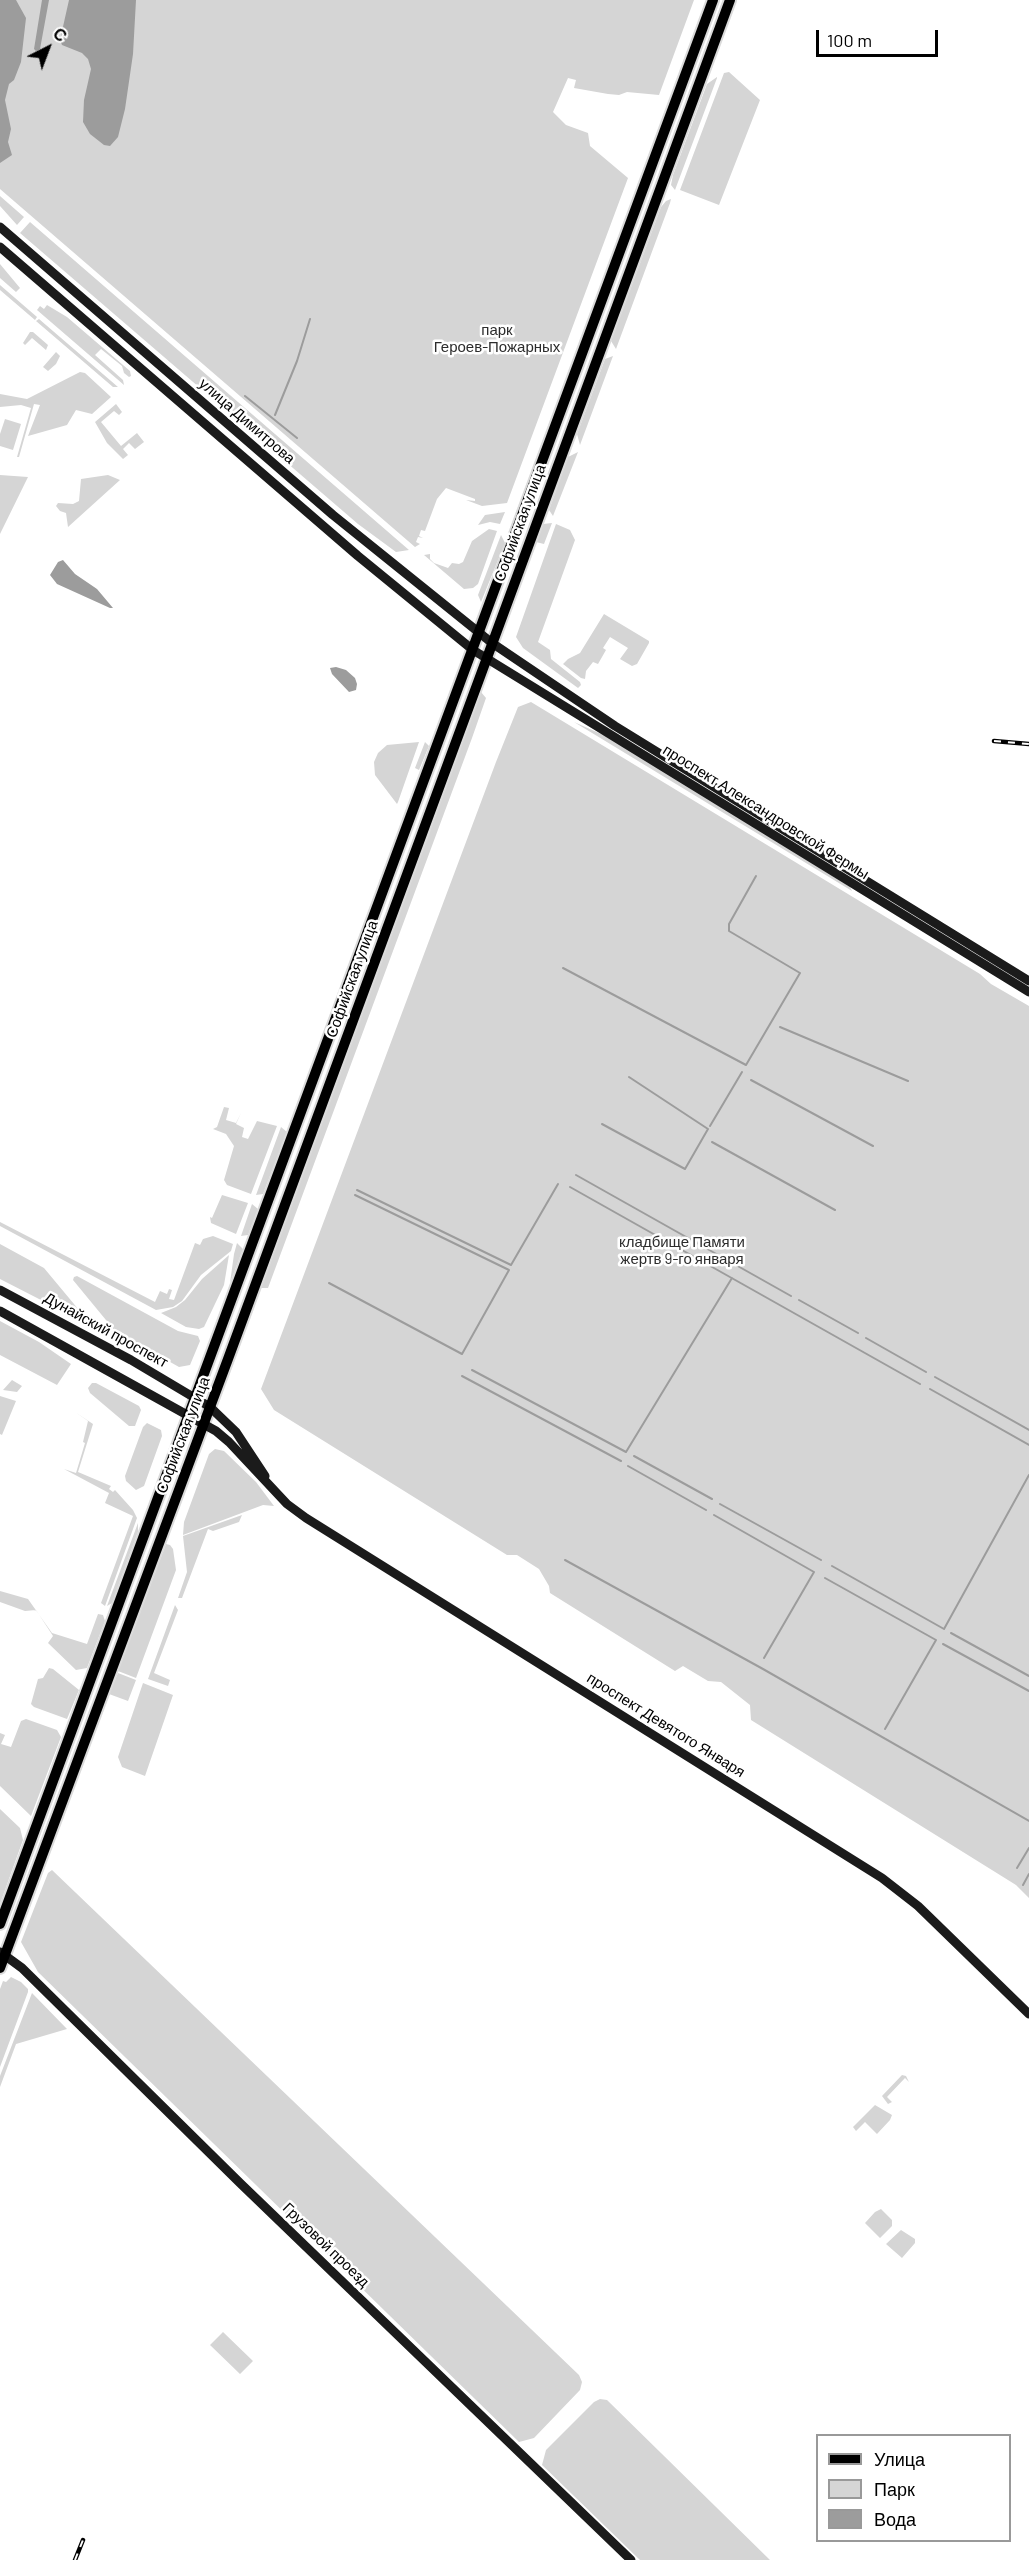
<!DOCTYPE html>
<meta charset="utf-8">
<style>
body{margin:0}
#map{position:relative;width:1029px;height:2560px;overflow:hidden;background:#fff;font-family:Barlow,sans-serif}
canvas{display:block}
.legend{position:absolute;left:816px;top:2434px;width:195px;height:108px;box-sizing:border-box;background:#fff;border:2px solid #999;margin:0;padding:8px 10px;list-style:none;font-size:18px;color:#000}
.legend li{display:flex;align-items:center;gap:12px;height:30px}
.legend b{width:30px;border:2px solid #999}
.north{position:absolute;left:18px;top:18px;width:60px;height:60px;-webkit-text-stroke:4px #fff;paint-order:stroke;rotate:42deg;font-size:16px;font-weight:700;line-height:24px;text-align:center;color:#000}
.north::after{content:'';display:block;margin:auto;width:21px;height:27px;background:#000;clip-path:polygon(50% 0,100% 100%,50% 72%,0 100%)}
.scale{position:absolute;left:816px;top:30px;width:122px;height:27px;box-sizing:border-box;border:3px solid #000;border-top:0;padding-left:8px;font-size:18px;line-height:21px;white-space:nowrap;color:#000;-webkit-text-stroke:4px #fff;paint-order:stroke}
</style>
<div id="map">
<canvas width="1029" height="2560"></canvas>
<ul class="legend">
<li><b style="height:8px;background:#000"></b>Улица</li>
<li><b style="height:16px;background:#d5d5d5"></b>Парк</li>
<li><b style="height:16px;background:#9c9c9c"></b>Вода</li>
</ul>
<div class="north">С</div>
<div class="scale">100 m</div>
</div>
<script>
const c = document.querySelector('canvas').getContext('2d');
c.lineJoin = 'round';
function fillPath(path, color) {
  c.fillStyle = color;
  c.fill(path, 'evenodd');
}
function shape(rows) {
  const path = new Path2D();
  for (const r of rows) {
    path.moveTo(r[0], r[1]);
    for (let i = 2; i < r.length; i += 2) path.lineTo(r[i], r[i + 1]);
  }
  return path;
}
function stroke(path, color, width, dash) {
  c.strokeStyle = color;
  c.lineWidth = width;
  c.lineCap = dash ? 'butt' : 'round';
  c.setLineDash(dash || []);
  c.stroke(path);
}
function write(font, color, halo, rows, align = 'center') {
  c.font = font + ' Barlow,sans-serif';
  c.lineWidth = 5;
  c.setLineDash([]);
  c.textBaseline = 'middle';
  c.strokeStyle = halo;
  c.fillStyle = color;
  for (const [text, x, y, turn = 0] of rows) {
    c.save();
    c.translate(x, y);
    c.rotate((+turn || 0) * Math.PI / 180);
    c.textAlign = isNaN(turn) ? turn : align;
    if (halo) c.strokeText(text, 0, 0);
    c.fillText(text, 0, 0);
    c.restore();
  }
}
fillPath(shape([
 [0,0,694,0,659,95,627,92,619,95,608,94,574,88,576,80,568,78,553,112,566,125,588,133,590,146,628,178,507,503,482,506,466,500,475,501,475,499,446,488,437,499,425,531,421,530,419,536,423,538,418,537,416,542,420,544,415,547,0,189],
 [729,72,760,100,719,205,680,190,724,73],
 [717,77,717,78,675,190,671,185,673,175,707,84],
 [0,196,24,217,17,225,0,206],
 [671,199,670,203,616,349,611,341,661,207,666,201],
 [30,222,409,550,396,552,358,524,20,233],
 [0,264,20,288,16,292,0,278],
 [0,285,37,317,35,320,0,290],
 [47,305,67,317,130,371,131,376,129,377,124,373,122,366,101,349,95,355,123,380,124,385,37,310,40,306,44,309],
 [39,319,118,387,113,387,36,321],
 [30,332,33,332,48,345,46,350,32,338,25,345,23,343],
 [56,352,60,356,56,364,48,371,43,367],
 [613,356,580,445,577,434,605,359],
 [80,372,85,373,111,397,92,414,76,410,67,425,28,436,40,405,34,404,19,457,17,457,31,408,21,405,0,407,0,394,27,399],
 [116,404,122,412,119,415,114,411,101,422,121,446,137,433,144,442,135,449,129,443,123,449,128,455,123,459,107,443,95,422],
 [5,419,21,424,13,450,0,446,0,434],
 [578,452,553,516,549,510,568,457],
 [0,475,28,477,0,534],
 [108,475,120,480,68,527,66,513,60,511,56,506,58,503,73,504,79,501,81,479],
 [505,512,500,524,490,522,478,525,485,515],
 [552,523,544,544,536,542,543,524],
 [556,524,570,530,575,540,538,642,550,650,551,659,580,682,581,685,578,688,523,648,516,637],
 [489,529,497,531,478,584,473,588,464,589,424,555,430,554,430,559,434,563,448,568,452,563,459,564,463,562,472,541],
 [501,535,505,543,481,602,478,595],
 [604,614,649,641,649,643,637,664,632,666,620,659,628,648,610,637,603,648,606,650,598,664,593,662,586,671,585,679,581,678,563,664,568,659,580,653],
 [481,692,486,698,472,738,268,1288,260,1288],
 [531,702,980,974,991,984,1029,1006,1029,1898,1016,1885,751,1720,750,1705,721,1682,708,1681,683,1666,675,1671,550,1593,549,1586,539,1569,517,1555,507,1555,274,1410,261,1389,496,762,518,707],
 [574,722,608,737,850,887,852,891],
 [419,742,398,802,397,804,375,775,374,762,378,753,387,745],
 [425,742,429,746,419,770,415,768],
 [224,1107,229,1108,226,1120,236,1123,241,1113,236,1124,244,1128,242,1137,248,1139,257,1121,277,1126,251,1194,227,1185,224,1180,234,1146,226,1134,213,1129,217,1127],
 [281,1127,287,1132,263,1194,256,1195],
 [222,1195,248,1203,236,1234,211,1223,210,1217,212,1218],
 [252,1204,258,1209,248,1235,241,1236],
 [0,1222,155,1302,160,1291,167,1294,169,1289,172,1290,169,1299,174,1300,195,1243,200,1245,203,1239,213,1236,233,1244,231,1251,201,1275,182,1301,173,1307,156,1310,0,1226],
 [237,1243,243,1249,230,1283,234,1254],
 [0,1244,44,1268,79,1310,78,1314,39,1299,0,1279],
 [229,1255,224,1285,204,1327,199,1329,186,1327,161,1313,176,1307,185,1300,202,1279],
 [77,1276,178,1331,198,1336,200,1341,190,1365,179,1367,115,1331,73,1280,74,1277],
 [0,1321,39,1342,71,1364,57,1385,0,1355],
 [12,1380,22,1386,17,1392,3,1390],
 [92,1383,96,1383,139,1406,141,1410,135,1426,129,1426,90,1393,88,1388],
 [0,1396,16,1401,2,1435,0,1434],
 [75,1412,93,1424,78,1472,111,1486,109,1489,113,1492,115,1490,133,1510,137,1518,105,1606,101,1603,133,1516,105,1503,109,1493,64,1469,76,1473,85,1443,83,1442,88,1421],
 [147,1423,161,1430,162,1436,144,1486,136,1490,126,1481,125,1476,143,1427],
 [215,1449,224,1451,256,1482,274,1506,263,1505,183,1535,184,1522,209,1454],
 [242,1515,239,1522,213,1531,208,1529,182,1598,178,1598,187,1572,183,1536],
 [138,1523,138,1532,132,1548,112,1603,107,1606],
 [166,1544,170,1545,173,1549,176,1570,136,1678,118,1671],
 [0,1591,28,1599,52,1633,87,1644,98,1614,103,1615,105,1621,87,1668,76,1670,48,1643,53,1636,36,1610,25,1611,0,1602],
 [175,1605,178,1610,154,1673,170,1680,168,1686,148,1679],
 [49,1668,53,1669,79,1690,67,1719,34,1707,31,1704,38,1679,43,1678],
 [118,1673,136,1680,128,1701,109,1694],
 [143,1683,173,1695,145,1776,122,1767,118,1757],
 [26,1719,57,1730,61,1737,31,1816,0,1786,0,1733,5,1735,1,1744,11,1747,21,1721],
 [0,1809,20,1828,23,1840,0,1904],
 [52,1870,579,2375,582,2382,580,2390,534,2438,519,2442,38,1972,21,1942,48,1873],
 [11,1977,21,1982,28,1989,28,1992,0,2067,0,1989,3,1981,6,1982],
 [32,1993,67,2029,16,2044,0,2087,0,2076],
 [902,2075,906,2076,909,2082,905,2078,887,2097,892,2102,888,2104,882,2096],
 [875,2105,892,2115,890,2120,877,2134,865,2122,856,2131,853,2127],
 [881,2209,892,2220,892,2226,880,2238,865,2223,875,2212],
 [901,2230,915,2239,915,2243,902,2258,886,2244],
 [223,2332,253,2361,240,2374,210,2345],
 [600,2399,607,2400,770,2560,640,2560,542,2465,546,2450,594,2402]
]), '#d5d5d5');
fillPath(shape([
 [0,0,16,0,26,18,21,62,14,80,9,84,5,100,11,129,8,142,12,155,0,163],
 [42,0,49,0,40,49,36,51,34,49],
 [69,0,136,0,133,54,125,109,118,137,110,146,104,145,90,134,83,122,84,100,91,69,88,59,82,53,62,45,60,40],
 [63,560,75,574,97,589,113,608,110,608,57,584,50,575,58,562],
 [336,667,346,670,355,678,357,684,356,690,349,692,332,674,330,668]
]), '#9c9c9c');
stroke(shape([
 [245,396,297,438],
 [275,415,297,361,310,319],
 [563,968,746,1065,800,973,729,931,729,924,756,876],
 [780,1027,908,1081],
 [751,1080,873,1146],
 [602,1124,685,1169,708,1129,629,1077],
 [710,1126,742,1072],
 [712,1142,835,1210],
 [576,1175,791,1296],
 [570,1187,920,1384],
 [357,1190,511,1265,558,1184],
 [329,1283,462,1354,509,1270,355,1195],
 [799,1300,858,1333],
 [866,1338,926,1372],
 [472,1370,626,1452,732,1278],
 [462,1376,621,1461],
 [935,1377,1029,1430],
 [930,1389,1029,1445],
 [634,1456,712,1499],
 [628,1466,706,1510],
 [720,1504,821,1560],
 [714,1515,814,1572,764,1658],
 [565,1560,763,1669,1029,1821],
 [832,1566,944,1629,1029,1475],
 [825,1578,936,1640,885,1729],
 [951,1633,1029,1676],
 [943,1644,1029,1691],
 [1017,1868,1029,1848],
 [1023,1885,1029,1874]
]), '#9c9c9c', 2);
const primary = shape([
 [0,1924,713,0],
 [0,1968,228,1359,730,0]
]);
stroke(primary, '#dbdbdb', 14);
stroke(shape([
 [0,227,333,515,492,643,615,726,1029,981],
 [0,247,358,556,473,650,1029,992],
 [0,1290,131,1360,210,1407,236,1432,265,1476],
 [0,1311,216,1431,229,1442,287,1504,306,1518,882,1878,918,1906,1029,2014],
 [0,1952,22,1968,240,2183,631,2560]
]), '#1b1b1b', 9);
stroke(primary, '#000', 10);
const rail = shape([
 [994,741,1029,744],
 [75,2560,83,2540]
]);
stroke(rail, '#000', 4.5);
stroke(rail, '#fff', 2, [7]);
write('15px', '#2c2c2c', '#fff', [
 ["парк",497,330],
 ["Героев-Пожарных",497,347],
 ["кладбище Памяти",682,1242],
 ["жертв 9-го января",682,1259]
]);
write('15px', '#000', '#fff', [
 ["улица Димитрова",247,421,41],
 ["Софийская улица",520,523,-70],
 ["проспект Александровской Фермы",766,812,32],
 ["Софийская улица",352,979,-70],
 ["Дунайский проспект",106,1330,29],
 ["Софийская улица",183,1435,-69],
 ["проспект Девятого Января",666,1725,32],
 ["Грузовой проезд",326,2245,44]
]);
</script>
